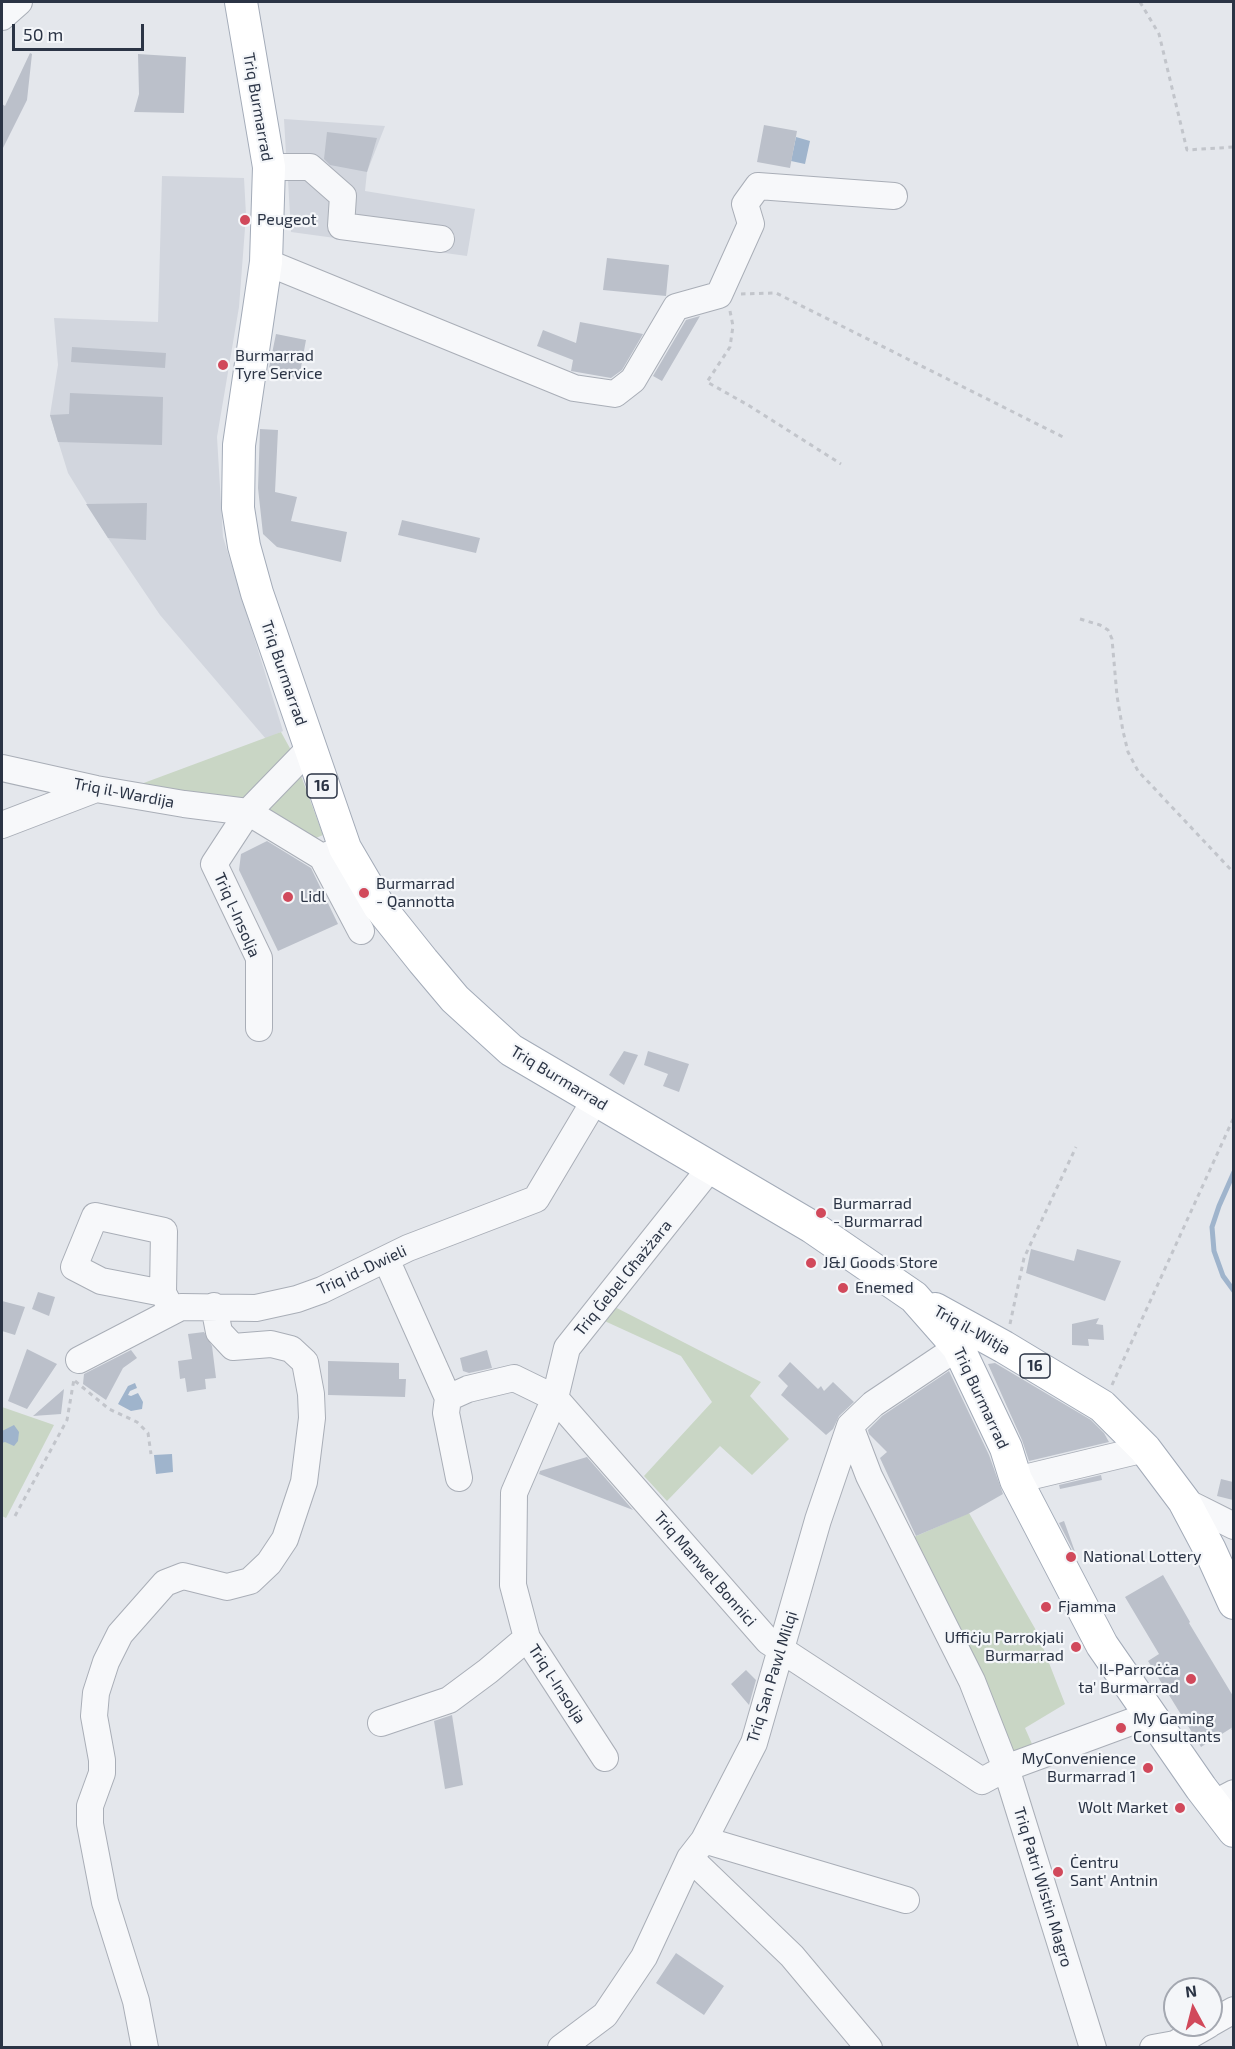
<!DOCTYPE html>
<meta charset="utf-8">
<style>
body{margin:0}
#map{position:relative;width:1235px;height:2049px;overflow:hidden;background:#e4e7ec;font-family:"Exo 2",sans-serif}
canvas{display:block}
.frame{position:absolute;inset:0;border:3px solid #2b3445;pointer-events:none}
.north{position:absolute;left:1163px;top:1977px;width:60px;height:60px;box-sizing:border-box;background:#f4f6f9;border:2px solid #a4a8b1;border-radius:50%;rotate:353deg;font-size:16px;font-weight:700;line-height:24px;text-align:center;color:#2b3445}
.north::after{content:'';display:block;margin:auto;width:21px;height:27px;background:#d1495b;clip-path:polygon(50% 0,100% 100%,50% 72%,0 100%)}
.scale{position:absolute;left:12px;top:24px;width:132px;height:27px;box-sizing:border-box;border:3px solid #2b3445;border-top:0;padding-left:8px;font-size:18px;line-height:21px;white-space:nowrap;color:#2b3445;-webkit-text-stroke:4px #f4f6f9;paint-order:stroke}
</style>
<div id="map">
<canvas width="1235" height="2049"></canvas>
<div class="frame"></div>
<div class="north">N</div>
<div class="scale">50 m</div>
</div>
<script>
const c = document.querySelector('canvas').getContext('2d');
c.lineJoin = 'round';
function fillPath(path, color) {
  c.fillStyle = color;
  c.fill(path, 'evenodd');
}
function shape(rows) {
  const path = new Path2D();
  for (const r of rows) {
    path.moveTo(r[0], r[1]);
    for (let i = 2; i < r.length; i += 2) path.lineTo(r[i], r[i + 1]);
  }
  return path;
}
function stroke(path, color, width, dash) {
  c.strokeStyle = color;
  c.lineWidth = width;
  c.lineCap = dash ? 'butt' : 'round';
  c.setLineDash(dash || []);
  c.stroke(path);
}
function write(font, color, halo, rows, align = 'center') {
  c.font = font + ' "Exo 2",sans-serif';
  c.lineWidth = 4.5;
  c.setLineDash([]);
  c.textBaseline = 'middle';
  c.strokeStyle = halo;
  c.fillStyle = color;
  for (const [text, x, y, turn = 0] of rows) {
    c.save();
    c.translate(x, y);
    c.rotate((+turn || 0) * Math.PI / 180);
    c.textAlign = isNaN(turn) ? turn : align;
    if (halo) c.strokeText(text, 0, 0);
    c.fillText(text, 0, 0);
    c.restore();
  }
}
fillPath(shape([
 [284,119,385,126,367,172,365,191,475,209,467,256,291,232,288,180,293,176,293,157,286,154],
 [162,176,244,178,246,215,239,307,217,437,223,537,283,731,266,739,160,615,108,538,68,473,50,415,58,365,54,318,158,322]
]), '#d2d6de');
fillPath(shape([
 [281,732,292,752,252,795,242,800,206,800,141,784],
 [300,773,323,835,309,841,263,807],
 [609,1304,761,1382,750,1396,789,1439,752,1475,720,1446,667,1501,644,1476,712,1402,681,1356,598,1318],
 [2,1407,54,1425,6,1518,2,1516],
 [969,1513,1037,1632,1065,1704,1025,1728,1036,1753,1017,1759,914,1537]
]), '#c9d6c5');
fillPath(shape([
 [796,137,810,141,805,164,791,161],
 [135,1383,137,1388,130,1391,128,1395,131,1396,138,1393,143,1402,142,1409,131,1411,118,1404,128,1386],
 [14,1425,19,1432,18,1441,14,1446,5,1442,2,1443,2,1431],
 [172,1454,173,1472,156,1474,154,1455]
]), '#9fb4cc');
stroke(shape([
 [1234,1172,1219,1206,1212,1227,1214,1251,1223,1276,1234,1291]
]), '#9fb4cc', 5);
fillPath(shape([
 [30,53,32,54,27,100,2,150,2,104,5,106],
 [138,54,186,57,184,113,134,112,139,94],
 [764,125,797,131,790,168,757,162],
 [327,132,377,138,367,172,330,165,324,159],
 [607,258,669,265,666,296,603,290],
 [700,316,662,381,653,376,686,320],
 [580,322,643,334,622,370,611,378,571,371,573,360,537,346,543,330,576,343],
 [276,334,306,340,299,378,268,373],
 [72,347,166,353,165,368,71,362],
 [70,393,163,397,162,445,58,442,50,415,69,414],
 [260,429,278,430,275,492,297,497,291,521,347,532,341,562,277,547,263,534,258,488],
 [147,503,146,540,108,538,86,504],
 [402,520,480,538,476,553,398,535],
 [267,841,311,868,338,924,278,951,239,870,241,854],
 [624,1051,638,1055,624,1085,609,1075],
 [648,1051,689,1064,679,1092,663,1086,668,1074,644,1065],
 [1031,1249,1074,1261,1077,1249,1121,1261,1105,1301,1026,1273],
 [38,1292,55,1297,49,1316,32,1309],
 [2,1301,25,1307,15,1335,2,1331],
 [1099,1318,1096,1324,1103,1325,1104,1340,1088,1339,1089,1346,1072,1345,1072,1324],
 [204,1332,212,1346,216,1378,205,1379,206,1389,187,1392,185,1378,180,1379,178,1361,192,1359,188,1334],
 [27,1349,57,1364,27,1409,8,1401],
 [131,1350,137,1358,123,1368,106,1400,83,1384,84,1374],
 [487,1350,492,1368,469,1373,463,1371,460,1358],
 [328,1361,399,1363,399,1379,406,1379,405,1397,328,1395],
 [790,1362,818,1389,821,1386,824,1391,833,1382,854,1402,839,1416,833,1429,826,1435,781,1395,788,1386,778,1376],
 [995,1363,1091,1420,1104,1433,1109,1442,1029,1461,1022,1440,988,1364],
 [949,1371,989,1455,1003,1494,968,1514,916,1536,880,1458,887,1452,869,1434,868,1430,882,1416],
 [64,1389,61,1414,33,1416],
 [587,1457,633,1510,539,1474,540,1471],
 [1101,1475,1102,1480,1060,1489,1059,1485],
 [1221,1479,1233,1482,1233,1500,1217,1496],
 [1064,1521,1078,1560,1059,1523],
 [1163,1575,1190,1622,1189,1623,1233,1696,1233,1727,1201,1747,1148,1661,1159,1654,1125,1597],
 [746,1670,756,1680,749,1705,731,1684],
 [452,1715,463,1785,445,1789,434,1721],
 [676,1953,724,1986,704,2015,656,1983]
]), '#bbc0ca');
const minor = shape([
 [2,17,19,2],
 [269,167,310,167,343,196,341,226,441,239],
 [266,262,574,388,615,394,633,380,676,307,719,295,751,224,745,204,758,186,894,196],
 [2,768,96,789,184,804,248,812,322,857,345,848],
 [2,825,96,789],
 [322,857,361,931],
 [259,1028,259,958,214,864,248,812,310,748],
 [386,1259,448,1398,446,1413,459,1478],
 [163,1293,101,1281,74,1267,95,1216,164,1231,163,1293,172,1310],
 [79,1360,181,1307,256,1308,297,1299,322,1290,408,1248,536,1199,595,1100],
 [448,1398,468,1389,514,1378,555,1398,768,1641,982,1781,1006,1768,1150,1715],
 [850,1426,869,1476,972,1681,1006,1768,1093,2048],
 [1016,1480,1145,1449],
 [1184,1501,1234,1526],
 [381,1723,449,1700,488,1671,527,1638],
 [605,1758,527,1638,513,1585,514,1493,555,1398,567,1348,711,1167],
 [1213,1804,1234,1793],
 [704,1840,906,1900],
 [690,1858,792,1956,869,2048],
 [1211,2023,1234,2010],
 [145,2048,136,2001,105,1902,90,1824,90,1806,102,1773,102,1760,94,1716,96,1693,106,1662,120,1634,165,1583,183,1576,227,1587,250,1581,269,1563,285,1539,304,1482,312,1418,311,1394,305,1362,291,1349,271,1344,233,1347,219,1332,214,1306],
 [561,2048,605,2015,644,1957,690,1858,704,1840,754,1743,818,1520,850,1426,873,1404,958,1347],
 [1153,2048,1175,2044,1208,2025]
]);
const major = shape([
 [241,2,269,167,266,262,239,445,238,508,244,546,257,593,345,848,379,906,423,961,455,999,511,1050,812,1227,914,1297,958,1347,1006,1448,1016,1480,1102,1645,1201,1788,1234,1831],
 [935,1309,1004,1347,1102,1406,1145,1449,1184,1501,1210,1550,1234,1603]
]);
stroke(minor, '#a9aeb7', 28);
stroke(major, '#a3abb8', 34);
stroke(shape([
 [1140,2,1159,34,1187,150,1234,147],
 [741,294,776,293,1065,438],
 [730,311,733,326,730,347,707,382,748,405,841,464],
 [1080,619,1100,625,1108,630,1112,639,1117,696,1123,731,1128,752,1138,771,1234,873],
 [1010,1324,1024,1258,1076,1147],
 [75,1381,109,1409,137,1422,148,1433,151,1454],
 [1112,1385,1234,1117],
 [15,1516,67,1420,74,1379],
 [1232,1728,1234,1730]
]), '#c2c5cb', 3, [4.5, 4.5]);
stroke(minor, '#f7f8fa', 26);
stroke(major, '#fff', 32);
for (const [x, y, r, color] of [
 [245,220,6,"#d1495b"],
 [223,365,6,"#d1495b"],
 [364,893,6,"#d1495b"],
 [288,897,6,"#d1495b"],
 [821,1213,6,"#d1495b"],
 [811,1263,6,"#d1495b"],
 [843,1288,6,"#d1495b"],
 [1071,1557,6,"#d1495b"],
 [1046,1607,6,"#d1495b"],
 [1076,1647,6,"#d1495b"],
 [1191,1679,6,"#d1495b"],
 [1121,1728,6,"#d1495b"],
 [1148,1768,6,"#d1495b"],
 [1180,1808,6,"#d1495b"],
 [1058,1872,6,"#d1495b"]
]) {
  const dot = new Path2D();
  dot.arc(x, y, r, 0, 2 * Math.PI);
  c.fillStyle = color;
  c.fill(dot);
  stroke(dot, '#f4f6f9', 2);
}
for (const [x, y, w] of [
 [322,786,30],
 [1035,1366,30]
]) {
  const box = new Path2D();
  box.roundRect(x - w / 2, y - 12, w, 24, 4.5);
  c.fillStyle = '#f4f6f9';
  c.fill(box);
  stroke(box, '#2b3445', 1.5);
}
write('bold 15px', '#2b3445', null, [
 ["16",322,786],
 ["16",1035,1366]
]);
write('16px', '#2b3445', '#f4f6f9', [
 ["Triq Burmarrad",258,107,80],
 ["Triq Burmarrad",284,673,71],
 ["Triq il-Wardija",124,793,11],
 ["Triq l-Insolja",237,915,66],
 ["Triq Burmarrad",559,1078,31],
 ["Triq id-Dwieli",362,1270,-25],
 ["Triq Ġebel Għażżara",623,1278,-51],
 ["Triq il-Witja",972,1330,29],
 ["Triq Burmarrad",981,1398,65],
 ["Triq Manwel Bonnici",705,1569,49],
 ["Triq San Pawl Milqi",772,1677,-73],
 ["Triq l-Insolja",557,1684,57],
 ["Triq Patri Wistin Magro",1043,1887,73]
]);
write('16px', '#2b3445', '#f4f6f9', [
 ["Peugeot",257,220],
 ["Burmarrad",235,356],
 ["Tyre Service",235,374],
 ["Burmarrad",376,884],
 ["- Qannotta",376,902],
 ["Lidl",300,897],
 ["Burmarrad",833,1204],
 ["- Burmarrad",833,1222],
 ["J&J Goods Store",823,1263],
 ["Enemed",855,1288],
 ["National Lottery",1083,1557],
 ["Fjamma",1058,1607],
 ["Uffiċju Parrokjali",1064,1638,"right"],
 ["Burmarrad",1064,1656,"right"],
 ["Il-Parroċċa",1179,1670,"right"],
 ["ta' Burmarrad",1179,1688,"right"],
 ["My Gaming",1133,1719],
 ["Consultants",1133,1737],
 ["MyConvenience",1136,1759,"right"],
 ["Burmarrad 1",1136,1777,"right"],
 ["Wolt Market",1168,1808,"right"],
 ["Ċentru",1070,1863],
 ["Sant' Antnin",1070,1881]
], 'left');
</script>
